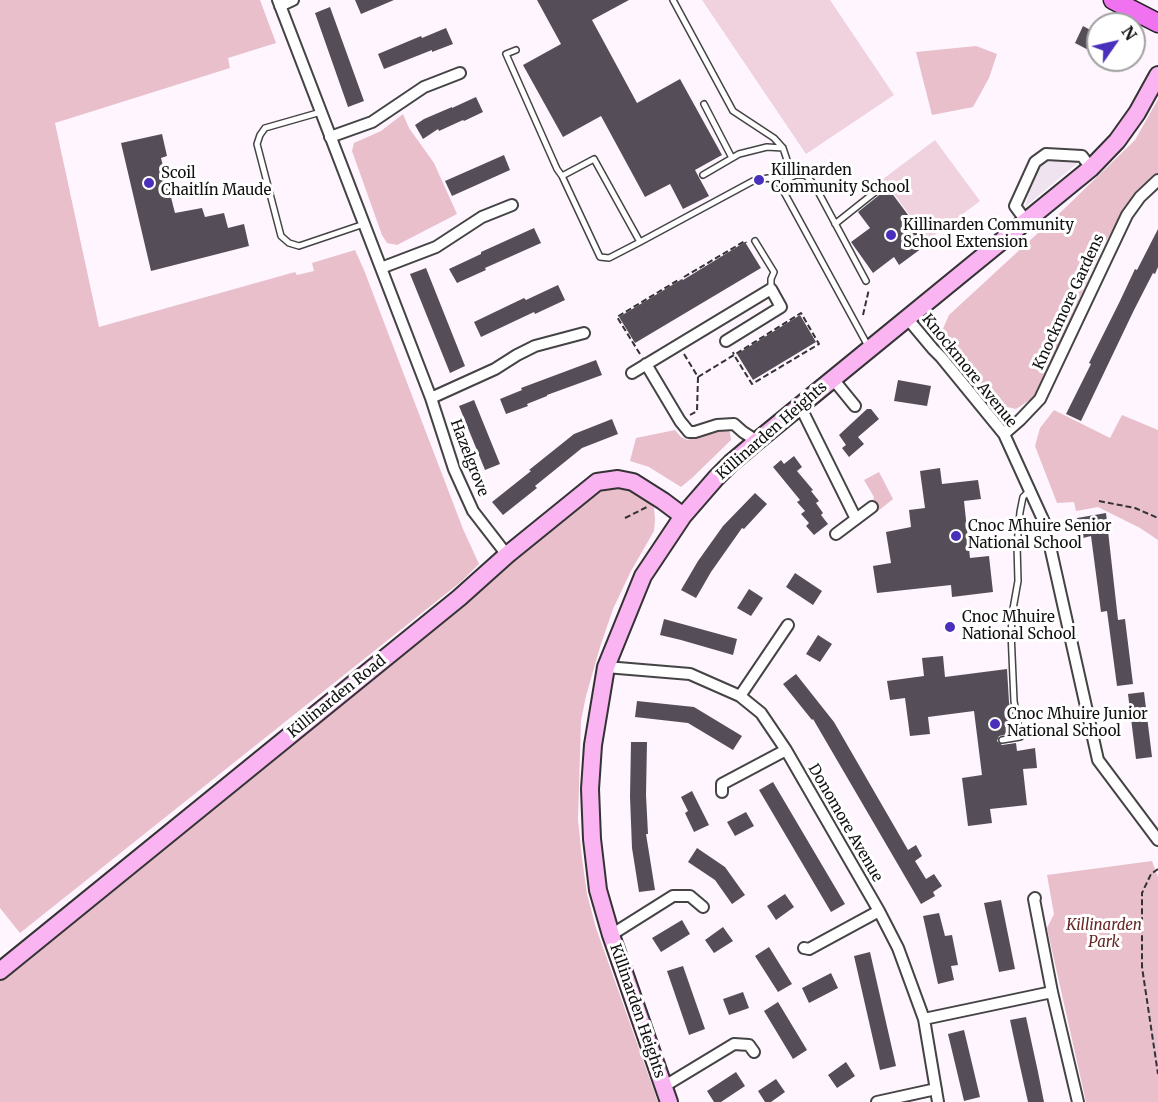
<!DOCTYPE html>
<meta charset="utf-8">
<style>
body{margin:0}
#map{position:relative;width:1158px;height:1102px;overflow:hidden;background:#fef5fe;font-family:Merriweather,serif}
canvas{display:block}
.north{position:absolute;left:1086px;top:12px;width:60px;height:60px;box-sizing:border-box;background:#fff;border:2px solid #a0a0a0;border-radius:50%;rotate:56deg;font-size:16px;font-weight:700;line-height:24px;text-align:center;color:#111}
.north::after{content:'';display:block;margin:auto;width:21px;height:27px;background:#492fbb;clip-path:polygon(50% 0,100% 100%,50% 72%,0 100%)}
</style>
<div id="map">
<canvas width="1158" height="1102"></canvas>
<div class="north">N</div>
</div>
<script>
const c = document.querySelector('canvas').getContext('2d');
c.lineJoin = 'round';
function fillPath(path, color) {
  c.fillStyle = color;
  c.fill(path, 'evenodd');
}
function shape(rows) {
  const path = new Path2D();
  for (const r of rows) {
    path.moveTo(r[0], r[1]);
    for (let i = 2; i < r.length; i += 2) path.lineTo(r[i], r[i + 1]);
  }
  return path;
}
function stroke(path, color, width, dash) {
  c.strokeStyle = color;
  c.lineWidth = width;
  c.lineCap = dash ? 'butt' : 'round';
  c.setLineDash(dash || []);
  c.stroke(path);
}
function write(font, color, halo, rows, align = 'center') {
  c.font = font + ' Merriweather,serif';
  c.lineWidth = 6;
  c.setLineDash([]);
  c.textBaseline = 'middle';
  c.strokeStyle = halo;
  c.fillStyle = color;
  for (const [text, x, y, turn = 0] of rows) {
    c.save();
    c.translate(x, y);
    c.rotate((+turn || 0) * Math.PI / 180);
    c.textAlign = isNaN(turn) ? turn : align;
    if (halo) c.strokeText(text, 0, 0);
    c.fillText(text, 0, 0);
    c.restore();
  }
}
fillPath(shape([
 [0,0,260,0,276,43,228,58,230,68,55,123,99,327,295,272,297,275,314,271,312,263,355,250,364,270,463,529,479,564,462,581,20,933,0,908],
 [976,46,997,54,989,78,973,107,932,115,916,52],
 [1158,99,1158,173,1134,194,1103,246,1036,396,1016,409,1003,406,993,401,941,333,949,315,1064,209,1135,140],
 [403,114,409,128,434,163,457,214,397,245,387,243,382,235,352,151,354,143,381,131],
 [1054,410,1110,438,1122,415,1158,430,1158,540,1140,528,1098,507,1076,511,1074,502,1057,503,1035,446,1040,428],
 [721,429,726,430,730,432,731,440,692,478,681,487,649,467,630,461,636,438,675,430,681,437,687,440],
 [879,472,893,499,878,511,873,501,874,497,864,480],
 [611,486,628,487,649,501,654,508,655,519,654,531,631,571,613,609,600,647,586,696,581,721,578,820,582,858,587,894,596,928,658,1102,0,1102,0,981,551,527,599,490],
 [1152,861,1158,877,1158,1102,1086,1102,1047,928,1054,914,1047,875]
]), '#e8bfcb');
fillPath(shape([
 [702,0,830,0,894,95,806,154],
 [935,140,980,201,928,240,883,179]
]), '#f0d1de');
fillPath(shape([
 [1049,158,1075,162,1080,161,1025,207,1038,164]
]), '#f0e3f0');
fillPath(shape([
 [355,0,394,0,361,14],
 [537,0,629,0,592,20,637,103,680,79,722,155,695,170,709,196,683,209,670,184,645,197,601,116,563,137,523,65,561,44],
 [330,7,364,101,348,107,315,13],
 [1083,26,1098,34,1098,55,1075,43],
 [446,28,453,44,432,52,432,50,384,69,378,54,421,36,422,38],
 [476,97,483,112,464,121,463,120,439,131,438,129,423,139,415,125,424,119,452,107,452,108],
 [162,134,167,156,161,158,175,213,202,208,205,217,224,213,228,228,244,224,249,246,151,271,121,143],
 [504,155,510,170,452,196,445,181],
 [888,188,929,243,899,265,894,257,873,273,851,242,870,228,858,212],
 [534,228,541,243,485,268,486,270,457,283,449,269,481,254,481,252],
 [1158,229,1158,267,1155,274,1153,273,1134,310,1081,421,1066,414,1091,364,1089,363,1119,303,1135,269,1137,270],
 [745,242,761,268,635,343,619,317,682,279,683,280],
 [426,268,465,366,450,373,410,274],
 [558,285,565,300,535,314,534,312,481,337,474,322,524,298,526,300],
 [800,315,816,342,753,380,737,354],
 [596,360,602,375,547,395,547,396,527,404,528,406,506,414,500,399,522,390,521,388],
 [898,380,931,386,927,406,894,401],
 [474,400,500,464,485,470,459,406],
 [867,409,871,409,879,419,858,437,864,444,849,457,842,448,846,445,839,435],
 [612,419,618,434,582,448,535,486,537,488,503,515,492,502,531,471,529,470,574,434],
 [794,456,802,467,797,471,813,490,811,491,819,501,816,503,823,513,821,515,828,524,814,535,806,526,809,523,801,514,805,511,797,502,800,500,773,467,781,460,784,464],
 [940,468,942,484,978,480,981,499,964,501,970,558,989,556,993,592,952,597,951,585,877,593,873,566,891,563,886,532,911,527,909,510,925,508,920,471],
 [755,493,767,504,744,529,742,528,711,572,696,598,681,590,698,561,723,526],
 [1106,513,1118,620,1125,619,1133,684,1117,686,1107,611,1101,612,1091,536,1083,538,1082,533,1079,533,1077,518],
 [795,573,822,591,813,605,786,587],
 [749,589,763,598,751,616,737,608],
 [664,619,737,639,733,655,681,640,660,635],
 [818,635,832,644,820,662,806,654],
 [943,656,945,677,1007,669,1009,702,1014,733,999,736,997,741,1002,745,1016,743,1017,751,1035,748,1037,768,1023,769,1027,805,990,809,992,823,968,826,962,778,982,775,974,711,928,717,930,734,910,736,905,698,890,700,887,681,924,676,922,658],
 [796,674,834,722,908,850,916,845,922,856,915,861,926,879,934,874,942,886,933,892,935,896,921,904,813,719,812,720,783,684],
 [1144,692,1152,757,1136,759,1128,694],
 [637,701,694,707,742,736,733,750,688,723,635,717],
 [631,742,647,742,646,795,648,834,646,834,655,890,639,892,632,848,630,797],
 [773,782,845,904,831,912,759,790],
 [692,791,709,825,694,832,685,813,688,811,681,797],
 [746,812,754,826,735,836,727,822],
 [697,848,725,867,745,895,732,904,715,880,688,862],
 [785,894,794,907,776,920,767,906],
 [1001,900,1015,969,999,972,984,903],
 [939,913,945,936,952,935,958,965,951,966,954,980,938,984,923,916],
 [682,920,690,934,661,952,652,938],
 [723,927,733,941,714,953,705,940],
 [769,947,792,984,778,992,755,956],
 [870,952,896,1066,880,1070,854,956],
 [683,966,705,1029,689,1035,667,971],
 [831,973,838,988,809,1003,802,988],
 [743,992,749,1008,729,1015,723,999],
 [778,1002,807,1050,793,1059,764,1011],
 [1026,1017,1038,1072,1044,1102,1028,1102,1019,1062,1010,1020],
 [964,1030,980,1097,964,1101,948,1034],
 [846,1062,855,1076,837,1088,828,1075],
 [736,1072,745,1086,721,1102,714,1102,707,1091],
 [776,1079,785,1092,771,1102,765,1102,758,1091]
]), '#554e59');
const lane = shape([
 [673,0,733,111,774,138,783,148,787,160,789,178],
 [516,50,506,54,557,169,562,176],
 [704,104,732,158],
 [321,112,265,128,260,135,257,144,281,236,289,243,299,246,364,224],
 [703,175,739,154,767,147,783,148],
 [779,183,796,175,805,175,814,184,866,281],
 [835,224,884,185],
 [755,241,774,272,771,279,771,289],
 [640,242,594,159,562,176,600,257,609,258,640,242,753,181,768,178,779,183,868,346],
 [1002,740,1020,737,1014,701,1011,632,1013,609,1018,581,1017,545,1020,512,1023,497,1029,491]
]);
const street = shape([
 [278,0,431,398,454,469,473,511,507,555],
 [280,6,293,0],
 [330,137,372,122,424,87,460,73],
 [1026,221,1015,206,1035,162,1046,154,1082,156,1091,168],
 [381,268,436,247,482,217,512,205],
 [907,318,933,349,941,357,1004,434,1045,524,1098,760,1158,840],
 [646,364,680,421,689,432,695,432,717,425,734,424,743,432,757,441],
 [632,373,771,289,781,307,726,341],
 [833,379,855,406],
 [431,398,495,369,517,355,535,346,584,333],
 [799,406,804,414,856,519],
 [1004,434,1020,420,1040,399,1127,215,1140,197,1158,180],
 [836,534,872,507],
 [606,667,690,674,740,696,761,713,786,750,879,911,898,948,924,1019,938,1102],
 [740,696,788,625],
 [722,792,722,784,786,750],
 [1035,898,1034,899,1052,992,1078,1102],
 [611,935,673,896,690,896,703,907],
 [804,948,809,949,879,911],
 [924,1019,1052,992],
 [663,1087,734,1044,749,1045,754,1052],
 [877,1102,936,1089]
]);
const secondary = shape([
 [0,971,459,598,507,555,597,482,618,479,633,482,663,501,683,516],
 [669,1102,611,935,598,890,592,839,590,789,593,745,606,667,643,576,683,516,716,478,731,463,757,441,1091,168,1117,141,1137,113,1158,75]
]);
const primary = shape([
 [1113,0,1158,23]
]);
stroke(lane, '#444', 8);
stroke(street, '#444', 14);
stroke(secondary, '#333', 20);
stroke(primary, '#222', 21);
stroke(shape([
 [684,277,745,241,746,243],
 [863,315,869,289],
 [640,354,617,317,680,279],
 [684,354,698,377,697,411,690,415],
 [698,377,734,355,801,313,819,344,752,384,734,355,733,352],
 [1099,501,1135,508,1158,518],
 [625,518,647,507],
 [1158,869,1151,874,1142,893,1142,967,1158,1074]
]), '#333', 2, [6, 3]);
stroke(lane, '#fff', 5);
stroke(street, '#fff', 10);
stroke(secondary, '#fbb4f2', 16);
stroke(primary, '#f072f1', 18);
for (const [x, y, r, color] of [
 [759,180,6,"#492fbb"],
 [149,183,6,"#492fbb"],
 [891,235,6,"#492fbb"],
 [956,536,6,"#492fbb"],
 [950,627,6,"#492fbb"],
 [995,724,6,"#492fbb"]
]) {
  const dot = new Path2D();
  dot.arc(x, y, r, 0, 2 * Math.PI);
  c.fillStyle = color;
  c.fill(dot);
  stroke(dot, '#fff', 2);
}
write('15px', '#111', '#fff', [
 ["Killinarden",771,171],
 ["Community School",771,188],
 ["Scoil",161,174],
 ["Chaitlín Maude",161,191],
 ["Killinarden Community",903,226],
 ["School Extension",903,243],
 ["Cnoc Mhuire Senior",968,527],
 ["National School",968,544],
 ["Cnoc Mhuire",962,618],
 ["National School",962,635],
 ["Cnoc Mhuire Junior",1007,715],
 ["National School",1007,732]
], 'left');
write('15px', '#111', '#fff', [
 ["Knockmore Gardens",1069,302,-65],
 ["Knockmore Avenue",969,371,51],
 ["Killinarden Heights",772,431,-41],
 ["Hazelgrove",469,458,69],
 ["Killinarden Road",337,697,-39],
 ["Donomore Avenue",845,823,60],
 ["Killinarden Heights",637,1011,71]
]);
write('italic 15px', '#672523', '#fff', [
 ["Killinarden",1104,926],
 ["Park",1104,943]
]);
</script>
